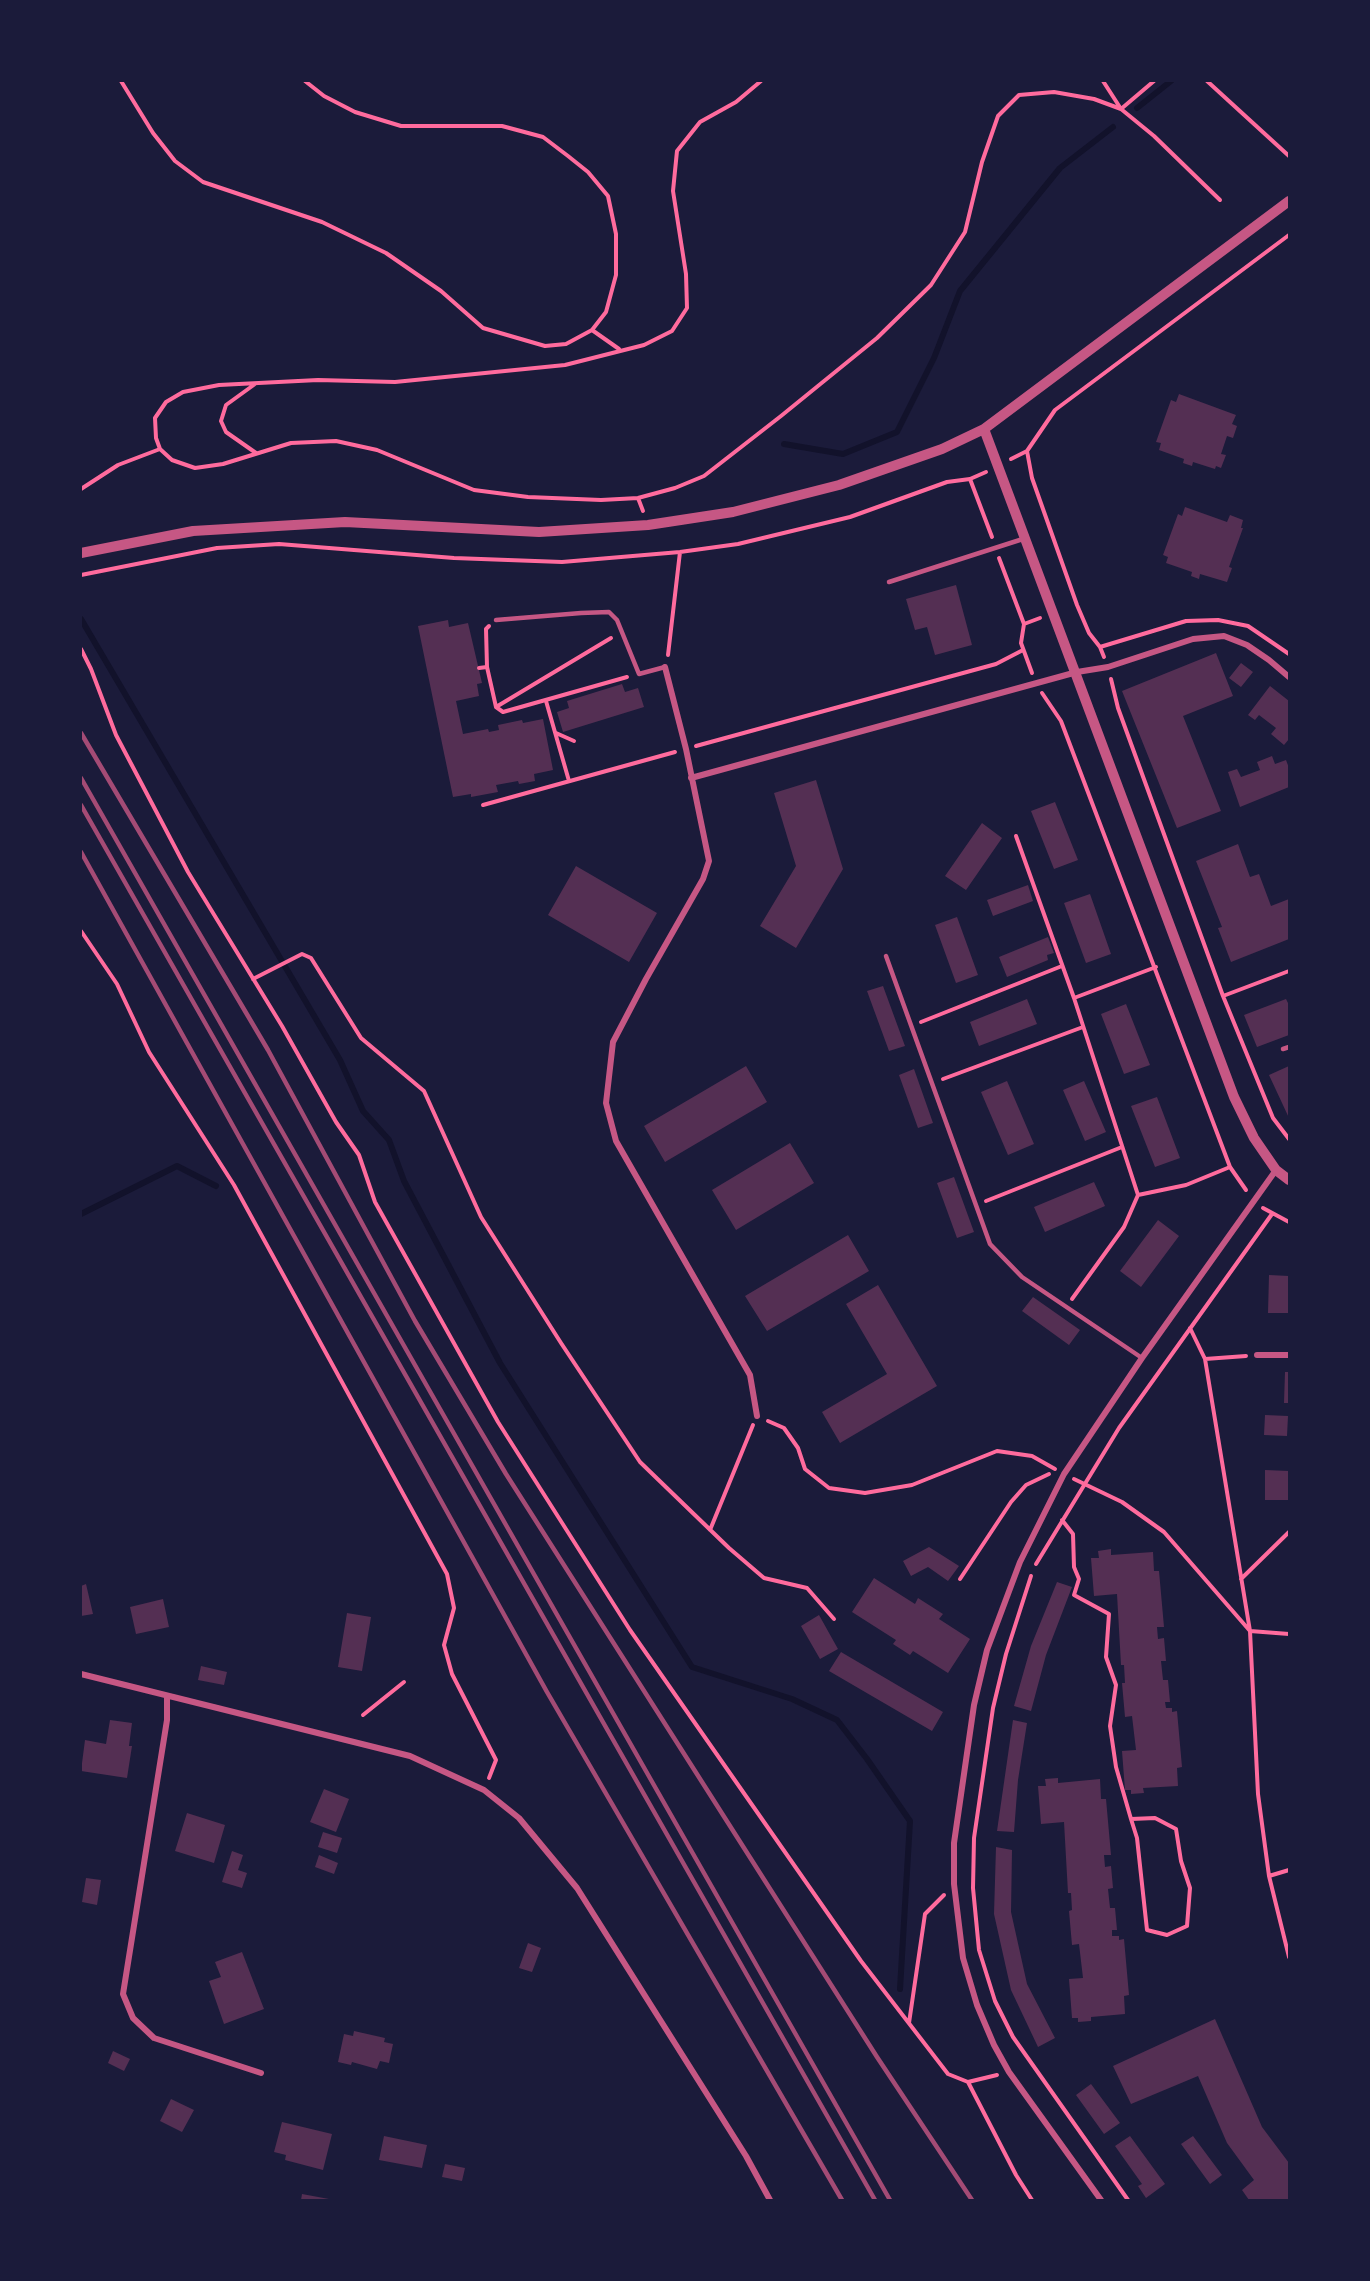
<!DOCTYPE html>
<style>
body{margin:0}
#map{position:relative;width:1370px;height:2281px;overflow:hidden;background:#1b1b3a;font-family:"Alegreya Sans",sans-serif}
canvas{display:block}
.frame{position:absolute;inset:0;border:82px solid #1b1b3a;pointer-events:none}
</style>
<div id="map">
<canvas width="1370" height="2281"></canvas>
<div class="frame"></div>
</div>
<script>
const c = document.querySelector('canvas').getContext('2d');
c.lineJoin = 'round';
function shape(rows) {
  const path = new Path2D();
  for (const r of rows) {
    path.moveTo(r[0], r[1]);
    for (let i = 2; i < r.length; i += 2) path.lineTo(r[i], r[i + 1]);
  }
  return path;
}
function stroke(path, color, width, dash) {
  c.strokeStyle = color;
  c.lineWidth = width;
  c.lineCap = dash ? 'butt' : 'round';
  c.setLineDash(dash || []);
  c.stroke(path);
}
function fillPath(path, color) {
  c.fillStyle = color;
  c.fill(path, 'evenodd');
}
stroke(shape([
 [1137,108,1171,81],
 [784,444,843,454,897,432,934,358,960,291,1060,168,1113,127],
 [81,619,340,1060,363,1111,389,1140,404,1181,500,1363,692,1667,792,1699,837,1720,867,1759,910,1821,900,1989],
 [81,1214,177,1166,216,1186]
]), '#12122b', 6);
fillPath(shape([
 [1179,394,1236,415,1232,424,1237,426,1233,438,1227,436,1221,454,1226,455,1221,468,1216,466,1215,469,1193,462,1192,466,1183,463,1184,459,1159,450,1161,443,1156,442,1171,400,1176,402],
 [1185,507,1227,522,1230,515,1243,520,1241,528,1243,528,1229,567,1232,568,1227,582,1200,574,1199,579,1191,576,1192,572,1166,563,1168,557,1163,555,1178,514,1182,516],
 [956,585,972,645,935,655,927,627,915,630,906,599],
 [448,620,449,627,468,623,482,683,477,684,479,696,456,701,463,734,488,729,489,732,499,730,498,725,522,720,523,723,543,719,553,770,534,774,535,781,519,784,518,781,496,785,498,792,471,797,471,794,453,797,418,626],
 [1216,653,1233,696,1183,716,1221,811,1177,828,1122,691],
 [1241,663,1253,672,1241,687,1229,678],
 [622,684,625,692,638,688,644,707,563,732,557,712,569,708,567,701],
 [1270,686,1289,701,1289,739,1284,745,1271,734,1276,728,1259,715,1255,720,1248,715],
 [1272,756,1275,764,1286,760,1289,768,1289,787,1240,807,1228,772,1237,769,1241,777,1260,770,1257,762],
 [816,780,843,869,796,948,760,926,796,866,774,793],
 [1055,802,1078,860,1054,869,1031,811],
 [982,823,1002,838,966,890,945,876],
 [1238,844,1250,877,1259,874,1271,906,1289,899,1289,939,1231,962,1218,928,1222,927,1196,861],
 [576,866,657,913,629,962,548,915],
 [1028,885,1033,901,993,916,987,900],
 [1090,894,1111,954,1086,963,1064,903],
 [957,917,978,975,956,983,935,925],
 [1048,937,1054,953,1047,955,1048,960,1007,977,999,957],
 [883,986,905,1046,889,1051,867,991],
 [1027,999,1037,1024,979,1046,970,1022],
 [1286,999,1289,1005,1289,1035,1257,1047,1244,1015],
 [1126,1004,1150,1065,1124,1074,1101,1014],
 [746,1066,767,1102,665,1162,644,1126],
 [1289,1066,1289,1118,1269,1075],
 [914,1069,933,1123,918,1128,899,1075],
 [1007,1081,1034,1144,1008,1155,981,1092],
 [1084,1081,1106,1132,1085,1141,1063,1090],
 [1157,1097,1180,1158,1155,1167,1131,1106],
 [790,1143,814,1183,736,1230,712,1190],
 [954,1177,974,1232,957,1238,937,1183],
 [1094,1182,1105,1206,1045,1232,1034,1207],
 [1158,1220,1179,1236,1141,1287,1120,1271],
 [848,1235,869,1271,767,1331,745,1296],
 [1269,1275,1289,1276,1289,1313,1268,1313],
 [878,1285,937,1386,840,1443,822,1412,887,1374,846,1304],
 [1033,1297,1080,1330,1069,1345,1022,1311],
 [1285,1372,1289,1372,1289,1403,1284,1403],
 [1265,1415,1288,1416,1287,1436,1264,1435],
 [1265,1470,1289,1471,1289,1500,1265,1500],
 [929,1547,959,1566,948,1581,928,1567,911,1576,903,1561],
 [1111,1549,1111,1555,1153,1552,1154,1571,1159,1571,1164,1627,1157,1627,1158,1639,1164,1638,1166,1661,1161,1661,1163,1680,1168,1680,1170,1702,1165,1702,1166,1708,1172,1708,1172,1712,1177,1711,1182,1767,1177,1768,1178,1786,1143,1788,1144,1793,1131,1794,1131,1790,1125,1790,1122,1751,1136,1750,1132,1716,1125,1717,1122,1683,1125,1683,1124,1665,1121,1665,1117,1594,1094,1596,1091,1558,1099,1558,1098,1551],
 [874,1578,915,1604,918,1598,943,1614,939,1619,970,1639,948,1673,913,1651,910,1655,893,1644,896,1640,852,1612],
 [1057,1582,1072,1587,1046,1655,1031,1711,1014,1706,1031,1646],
 [86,1584,93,1614,81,1616,81,1586],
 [163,1599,169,1627,136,1634,130,1607],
 [347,1613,371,1617,362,1671,338,1667],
 [819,1615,838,1649,820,1659,801,1626],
 [841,1652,943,1712,932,1731,829,1671],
 [201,1666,227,1672,224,1685,198,1680],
 [110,1720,132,1723,129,1746,132,1746,127,1778,81,1771,85,1740,106,1744],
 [1013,1720,1027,1723,1018,1780,1014,1832,997,1831],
 [1058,1778,1058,1783,1100,1779,1101,1799,1106,1799,1111,1855,1104,1855,1105,1867,1111,1866,1113,1888,1108,1889,1110,1908,1115,1908,1117,1930,1112,1930,1112,1936,1119,1936,1119,1940,1124,1939,1129,1995,1124,1996,1125,2014,1091,2017,1091,2021,1078,2022,1078,2018,1072,2018,1069,1979,1083,1978,1079,1944,1072,1945,1069,1911,1072,1910,1071,1893,1068,1893,1064,1822,1041,1824,1038,1786,1046,1786,1045,1779],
 [324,1789,349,1799,336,1832,310,1822],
 [187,1813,225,1825,214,1863,175,1851],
 [323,1832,342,1838,337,1853,318,1847],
 [996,1847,1012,1850,1011,1912,1027,1984,1055,2038,1038,2047,1011,1990,994,1914],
 [232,1851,243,1855,238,1870,247,1873,242,1888,222,1882],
 [319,1855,338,1863,334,1874,315,1867],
 [86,1878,101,1880,97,1905,82,1902],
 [528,1943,541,1948,532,1972,519,1968],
 [242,1952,264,2009,224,2024,209,1981,221,1977,215,1962],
 [1215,2019,1262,2127,1289,2163,1289,2200,1249,2200,1242,2190,1254,2180,1227,2143,1198,2076,1131,2104,1113,2066],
 [354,2031,385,2038,384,2042,393,2044,389,2063,380,2061,377,2069,352,2062,351,2065,338,2062,344,2034,353,2036],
 [113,2051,130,2059,124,2071,108,2063],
 [1091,2084,1120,2123,1104,2134,1076,2095],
 [171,2099,194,2110,182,2132,160,2121],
 [282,2122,332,2134,323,2170,285,2160,286,2155,274,2152],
 [384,2136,427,2145,422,2168,379,2160],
 [1130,2136,1165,2184,1146,2198,1138,2186,1142,2184,1115,2146],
 [1193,2136,1222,2175,1210,2184,1181,2144],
 [445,2164,465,2168,462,2181,442,2177],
 [302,2194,329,2199,329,2200,301,2200]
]), '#542f53');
stroke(shape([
 [121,81,153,133,175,161,203,182,322,222,386,253,441,291,483,328,545,346,566,344,592,330,606,312,616,275,616,234,608,196,588,172,568,156,543,137,502,126,401,126,355,112,324,96,305,81],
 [761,81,736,102,700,122,677,151,673,191,686,274,687,308,672,331,644,345,565,365,395,382,318,380,219,385,183,392,166,402,155,418,156,438,160,449,172,460,195,468,223,464,291,443,336,441,377,450,474,490,528,497,601,500,638,498,675,488,704,476,781,416,877,338,931,285,965,232,982,162,998,116,1019,95,1054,92,1094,99,1121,109],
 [1103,81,1121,109,1154,136,1220,200],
 [1207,81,1289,156],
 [1121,109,1154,81],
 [592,330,619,349],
 [255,384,226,405,221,421,226,432,256,453],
 [1027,451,1032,478,1077,605,1089,633,1100,647,1104,657],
 [1011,459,1027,451,1055,410,1289,235],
 [970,479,992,537],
 [81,489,118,465,160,449],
 [638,498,643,511],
 [999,558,1024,624,1021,643,1032,673],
 [81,575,217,548,279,544,454,558,562,562,680,552,738,544,850,517,947,482,970,479,986,472],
 [1024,624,1040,618],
 [489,626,486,629,487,667,496,707,503,712,627,677],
 [1100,647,1186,621,1218,620,1248,626,1289,654],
 [81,649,91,669,116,735,188,872,282,1026,336,1122,359,1155,375,1202,498,1422,630,1630,861,1961,948,2074,968,2082,997,2075],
 [668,655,680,552],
 [479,668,487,667],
 [1111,679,1118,708,1223,996,1273,1118,1289,1139],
 [1042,693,1061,721,1230,1167,1246,1190],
 [546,701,569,781],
 [496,707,611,638],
 [556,733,574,741],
 [696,746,996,664,1023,650],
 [483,805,675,752],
 [1016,836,1074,998,1138,1195,1124,1227,1072,1299],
 [81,931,117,984,149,1052,234,1185,447,1574,454,1608,444,1645,452,1674,496,1760,489,1778],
 [253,979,302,954,311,958,361,1038,424,1091,481,1217,561,1343,640,1462,729,1548,764,1578,807,1588,834,1619],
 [1223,996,1289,971],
 [1074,998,1156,967],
 [921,1022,1062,966],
 [943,1079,1083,1027],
 [1138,1195,1186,1185,1230,1167],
 [986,1201,1122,1147],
 [1263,1208,1289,1222],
 [1190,1328,1205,1359,1250,1631,1258,1794,1269,1876,1289,1870],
 [1205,1359,1246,1356],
 [768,1421,784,1428,798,1448,805,1469,829,1488,865,1493,912,1485,997,1451,1032,1456,1055,1469],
 [1074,1479,1122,1502,1164,1532,1250,1631,1289,1634],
 [1062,1520,1073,1534,1074,1567,1079,1579,1074,1595,1109,1614,1106,1657,1116,1685,1110,1726,1116,1767,1131,1819,1137,1838,1147,1930,1167,1935,1187,1926,1190,1888,1181,1861,1176,1829,1155,1818,1131,1819],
 [710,1530,753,1425],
 [1036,1564,1119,1428,1272,1214],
 [1031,1576,1006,1654,993,1708,974,1838,973,1888,979,1950,995,2001,1013,2037,1128,2200],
 [960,1579,1011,1502,1026,1485,1049,1474],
 [1241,1579,1289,1532],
 [363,1715,404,1682],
 [1269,1876,1289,1957],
 [909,2023,925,1914,944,1895],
 [968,2082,1016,2175,1032,2200]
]), '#ff6b9d', 4);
stroke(shape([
 [889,582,1026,538],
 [496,620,581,613,609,612,617,620,639,674,665,667],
 [886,956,990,1244,1022,1277,1142,1358],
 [1283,1049,1289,1047]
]), '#c65784', 4.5);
stroke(shape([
 [665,667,686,749,709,861,703,879,646,979,613,1042,606,1103,616,1141,750,1375,757,1416],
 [691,778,1077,672,1108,667,1193,639,1224,636,1247,645,1269,660,1289,677],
 [1257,1355,1289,1355],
 [81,1674,410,1756,484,1790,519,1818,577,1888,746,2156,770,2200],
 [167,1696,167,1720,123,1994,133,2018,154,2038,261,2073],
 [1101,2200,1009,2072,994,2045,977,2005,963,1958,954,1884,954,1843,974,1705,987,1650,1020,1562,1064,1474,1142,1358,1276,1170]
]), '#c65784', 6);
stroke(shape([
 [984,429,1234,1097,1254,1138,1276,1170,1289,1180],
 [81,553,193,531,345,522,539,532,648,525,733,512,839,485,942,449,984,429,1289,201]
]), '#c65784', 10);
stroke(shape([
 [81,733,268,1050,415,1321,506,1474,877,2057,972,2200],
 [81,778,890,2200],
 [81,805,875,2200],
 [81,852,547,1692,842,2200]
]), '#a44b75', 4.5);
</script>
